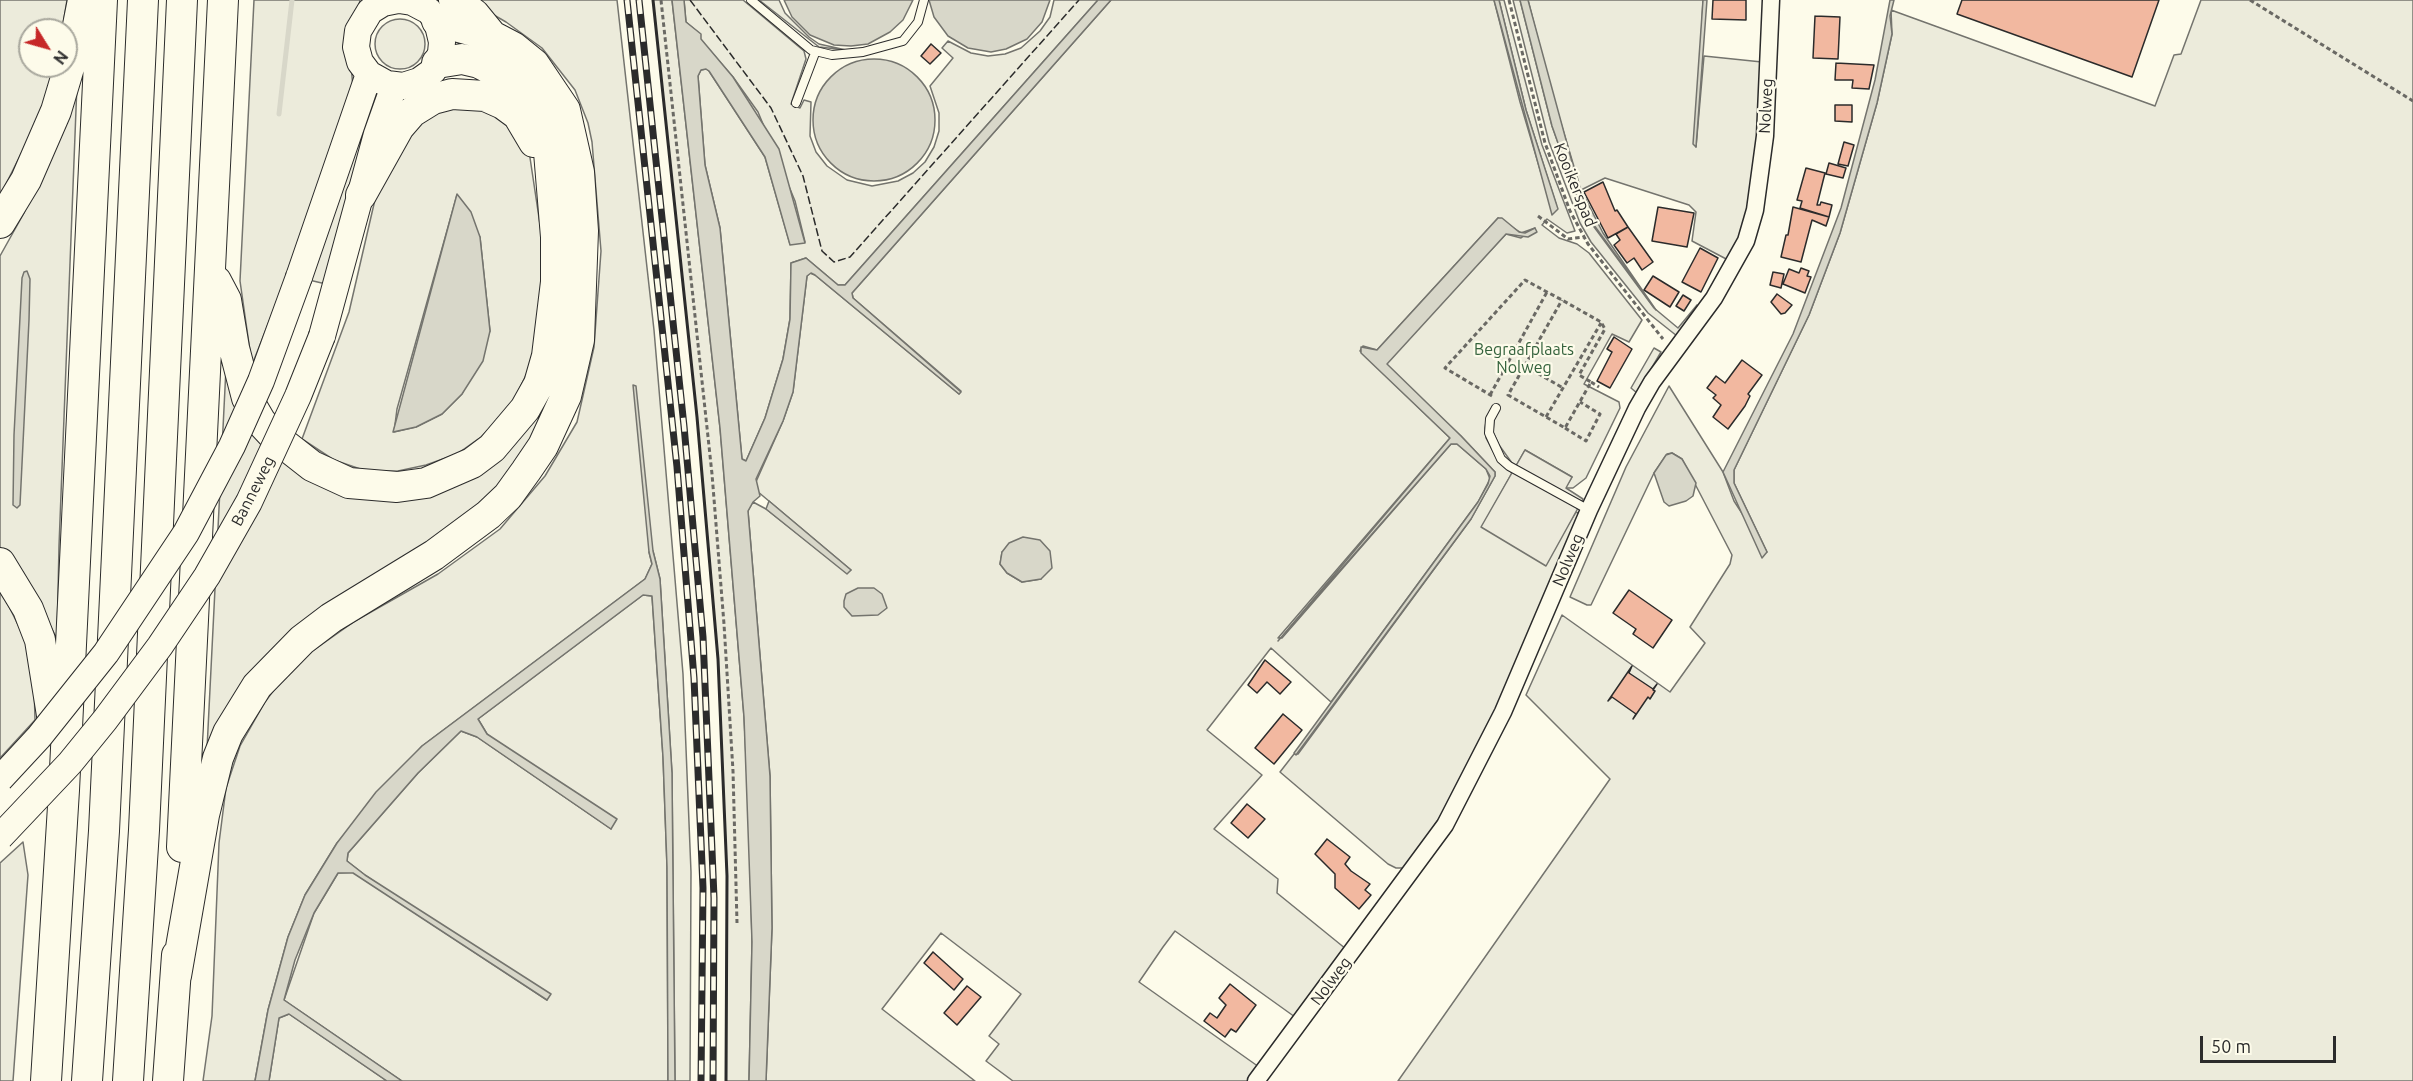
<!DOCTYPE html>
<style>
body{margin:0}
#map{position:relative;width:2413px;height:1081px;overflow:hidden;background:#fdfbea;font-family:Ubuntu,sans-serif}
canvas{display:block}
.north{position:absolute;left:18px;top:18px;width:60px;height:60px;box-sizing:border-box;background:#fdfbea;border:2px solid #a9a89e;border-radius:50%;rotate:127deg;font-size:16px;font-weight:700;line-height:24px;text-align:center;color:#2b2b2b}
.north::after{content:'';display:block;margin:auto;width:21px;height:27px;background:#c62828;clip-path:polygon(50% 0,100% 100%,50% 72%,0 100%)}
.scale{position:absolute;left:2200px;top:1036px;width:136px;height:27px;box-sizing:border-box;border:3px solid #2b2b2b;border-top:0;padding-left:8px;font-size:18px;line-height:21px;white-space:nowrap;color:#2b2b2b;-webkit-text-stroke:4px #fdfbea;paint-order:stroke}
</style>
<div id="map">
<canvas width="2413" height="1081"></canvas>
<div class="north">N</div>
<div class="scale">50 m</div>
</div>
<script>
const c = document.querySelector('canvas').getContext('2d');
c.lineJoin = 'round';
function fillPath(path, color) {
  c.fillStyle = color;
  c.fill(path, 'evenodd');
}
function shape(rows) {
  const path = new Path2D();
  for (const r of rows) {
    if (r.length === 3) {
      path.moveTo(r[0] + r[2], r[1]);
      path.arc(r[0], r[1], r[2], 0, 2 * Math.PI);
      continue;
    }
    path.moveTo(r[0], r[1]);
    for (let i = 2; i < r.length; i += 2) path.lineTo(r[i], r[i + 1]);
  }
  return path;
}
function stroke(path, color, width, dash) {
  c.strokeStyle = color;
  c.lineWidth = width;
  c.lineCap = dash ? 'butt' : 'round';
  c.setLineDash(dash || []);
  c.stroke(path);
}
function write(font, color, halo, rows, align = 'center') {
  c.font = font + ' Ubuntu,sans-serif';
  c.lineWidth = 4.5;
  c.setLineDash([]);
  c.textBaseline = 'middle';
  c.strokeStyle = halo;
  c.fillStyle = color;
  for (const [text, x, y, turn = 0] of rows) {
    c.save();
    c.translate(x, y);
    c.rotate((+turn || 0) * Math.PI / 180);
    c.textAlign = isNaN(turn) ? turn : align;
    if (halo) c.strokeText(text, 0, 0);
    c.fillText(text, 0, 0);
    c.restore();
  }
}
const green = shape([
 [0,0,67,0,62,30,30,30,30,66,55,66,46,104,0,196,0,0],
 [254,0,360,0,350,52,353,88,285,281,252,365,240,281,254,0],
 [468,0,617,0,654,330,683,674,691,872,690,1081,675,1081,672,773,660,579,653,551,649,552,652,564,645,579,422,746,337,843,305,895,288,937,268,1010,255,1081,203,1081,212,1016,219,843,226,788,240,746,265,702,282,679,304,657,355,621,438,574,500,529,545,476,577,422,594,347,601,251,592,142,588,123,575,90,542,48,506,22,468,0],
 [653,0,672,0,720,428,744,717,749,817,752,942,749,1081,726,1081,727,876,718,659,697,417,653,0],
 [684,0,743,0,804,51,806,59,791,104,800,108,804,100,811,102,810,136,816,152,827,166,847,180,872,186,898,181,913,173,925,162,934,147,939,131,939,113,930,86,953,58,942,48,948,41,971,53,988,56,1005,54,1021,48,1040,31,1050,17,1054,0,1098,0,845,285,838,285,806,258,791,263,790,319,783,359,765,418,746,461,742,459,720,228,705,165,698,76,701,70,706,69,709,71,765,157,790,244,805,242,795,201,758,112,733,77,700,39,700,34,686,22,684,0],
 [759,0,779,0,785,13,809,37,819,44,846,50,819,47,759,0],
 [1111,0,1494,0,1520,102,1552,210,1556,204,1526,110,1499,0,1504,0,1542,145,1575,231,1567,233,1547,219,1542,225,1559,238,1577,244,1589,253,1642,320,1629,342,1612,334,1584,384,1619,402,1620,408,1586,478,1573,488,1565,488,1572,477,1525,450,1516,466,1512,463,1499,445,1493,432,1494,420,1487,416,1485,428,1486,438,1498,461,1512,473,1482,527,1550,553,1576,512,1580,514,1503,696,1458,790,1406,868,1396,868,1388,864,1280,772,1294,754,1298,754,1471,519,1495,476,1495,472,1461,436,1387,366,1387,362,1506,234,1521,238,1535,228,1521,233,1498,218,1377,350,1363,346,1360,351,1450,438,1278,638,1282,638,1451,444,1457,444,1486,469,1490,479,1478,502,1331,702,1271,648,1207,730,1262,775,1214,829,1278,879,1277,893,1346,949,1295,1017,1175,931,1163,947,1139,982,1259,1067,1248,1081,1013,1081,986,1061,999,1044,989,1036,1021,994,941,933,882,1009,975,1081,766,1081,772,928,770,776,748,511,753,502,766,509,847,573,851,570,757,491,755,484,783,421,793,392,807,276,810,273,815,275,959,394,961,391,853,298,852,293,1111,0],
 [1002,552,1041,579,1022,582,1007,573,1000,564,1002,552],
 [1513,0,1520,0,1552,126,1583,212,1654,308,1678,328,1697,305,1677,336,1648,313,1591,242,1580,223,1549,142,1513,0],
 [1528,0,1703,0,1696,147,1704,56,1762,62,1761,115,1753,187,1742,231,1730,261,1692,241,1696,212,1689,205,1605,178,1581,190,1551,90,1528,0],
 [2201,0,2413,0,2413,1081,1398,1081,1610,779,1526,695,1562,615,1670,692,1705,643,1690,627,1730,564,1732,555,1682,459,1672,453,1667,454,1654,473,1591,605,1587,605,1570,597,1626,467,1669,386,1723,472,1734,501,1767,552,1734,483,1734,470,1809,315,1840,233,1877,103,1892,34,1891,10,2155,106,2174,55,2181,54,2201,0],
 [400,44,25],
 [507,54,528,69,556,105,569,140,574,171,578,238,577,305,568,364,550,416,523,466,475,517,418,558,339,604,285,644,241,696,216,746,209,768,206,769,226,368,240,405,252,426,288,459,330,483,368,492,390,493,438,486,479,467,514,437,529,417,546,382,557,345,563,291,561,170,547,112,524,82,502,64,507,54],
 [77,84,59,546,57,639,23,572,0,547,0,256,24,213,77,84],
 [441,105,492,108,529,151,545,258,540,323,528,371,511,406,481,437,457,454,426,465,398,471,369,472,334,460,302,439,349,312,377,191,400,142,441,105],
 [457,195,480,237,490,331,462,394,442,414,416,427,394,432,397,409,457,195],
 [357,138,368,142,326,284,309,280,357,138],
 [1654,348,1661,352,1637,393,1631,388,1654,348],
 [0,588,25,639,34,681,35,720,0,758,0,588],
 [643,595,652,596,663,757,667,867,668,1081,402,1081,284,1000,314,913,338,873,353,872,547,1000,365,875,347,861,348,853,418,773,461,731,477,737,611,829,487,734,478,719,643,595],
 [23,842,28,875,13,1081,0,1081,0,863,23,842],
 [289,1014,387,1081,269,1081,279,1018,289,1014]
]);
fillPath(green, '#ecebdb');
stroke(green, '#74746e', 1.5);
const parking = shape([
 [1525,450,1572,477,1566,488,1583,499,1546,566,1481,527,1525,450]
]);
fillPath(parking, '#eceadb');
stroke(parking, '#74746e', 1.5);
const water = shape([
 [672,0,684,0,686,22,701,34,701,39,733,77,779,149,805,243,790,245,765,157,709,71,706,69,701,70,698,76,705,165,720,228,742,459,746,461,765,418,783,359,790,319,791,263,806,258,838,285,845,285,1098,0,1111,0,852,293,853,298,961,392,959,394,815,275,811,273,807,276,793,392,783,421,756,479,760,496,753,502,748,511,770,776,772,928,766,1081,749,1081,752,942,744,717,720,428,672,0],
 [784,0,913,0,903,20,890,32,868,44,851,46,834,45,810,35,792,17,784,0],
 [929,0,1050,0,1042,22,1027,39,1006,49,991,52,968,48,948,36,934,17,929,0],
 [1494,0,1499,0,1526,110,1558,209,1552,215,1494,0],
 [1520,0,1528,0,1578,184,1603,233,1656,310,1580,206,1552,126,1520,0],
 [1703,0,1707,0,1696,147,1693,144,1703,0],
 [1890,0,1894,0,1890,16,1892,34,1877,103,1840,233,1809,315,1734,470,1734,483,1767,552,1762,558,1723,472,1793,334,1841,208,1875,80,1890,0],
 [874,120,61],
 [457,194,471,212,480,237,490,331,483,361,462,394,442,414,416,427,393,432,457,194],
 [1498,218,1502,218,1519,232,1525,233,1535,228,1537,232,1528,237,1506,234,1387,364,1461,436,1495,472,1495,476,1471,519,1296,755,1294,753,1478,502,1488,484,1490,476,1486,469,1457,444,1451,444,1278,641,1450,438,1361,353,1361,347,1377,350,1498,218],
 [27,271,30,279,29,320,20,505,17,508,13,505,14,435,22,278,24,272,27,271],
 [633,385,636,386,653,551,660,579,672,773,675,1081,668,1081,667,867,663,757,652,596,643,595,478,719,487,734,617,819,611,829,477,737,461,731,418,773,348,853,347,861,365,875,551,994,547,1000,353,873,338,873,314,913,295,960,284,1000,402,1081,387,1081,289,1014,279,1018,269,1081,255,1081,268,1010,288,937,305,895,337,843,376,792,422,746,645,579,652,564,649,552,633,385],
 [1672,453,1682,459,1696,483,1693,496,1686,501,1669,506,1664,502,1654,473,1666,455,1672,453],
 [769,501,851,570,847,574,766,509,769,501],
 [1023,537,1040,540,1050,551,1052,568,1041,579,1022,582,1007,573,1000,564,1002,552,1009,543,1023,537],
 [858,588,874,588,882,594,887,608,878,615,852,616,844,607,844,601,846,594,858,588]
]);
fillPath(water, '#d8d7c9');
stroke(water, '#74746e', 1.5);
stroke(shape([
 [279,114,292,0]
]), '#d8d7c9', 5);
const building = shape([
 [1713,0,1746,0,1746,20,1712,19,1713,0],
 [1962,0,2159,0,2132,77,1957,14,1962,0],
 [1815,16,1840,17,1838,59,1813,58,1815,16],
 [931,44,941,53,930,64,921,56,931,44],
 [1836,63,1874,65,1869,89,1852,88,1853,80,1835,80,1836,63],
 [1835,105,1852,105,1852,122,1835,121,1835,105],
 [1844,142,1854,145,1848,166,1838,164,1844,142],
 [1829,163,1846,168,1843,178,1826,174,1829,163],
 [1806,168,1825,173,1817,205,1820,205,1821,202,1832,205,1829,217,1800,208,1802,201,1797,200,1806,168],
 [1603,182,1615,211,1617,210,1628,227,1608,238,1584,192,1603,182],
 [1658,207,1694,213,1687,247,1652,241,1658,207],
 [1793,207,1829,217,1826,226,1812,220,1801,262,1781,257,1786,235,1788,235,1793,207],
 [1628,227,1653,262,1642,270,1634,258,1627,263,1614,245,1620,240,1616,234,1628,227],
 [1700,248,1718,258,1701,292,1682,282,1700,248],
 [1801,268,1809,271,1807,276,1811,277,1805,293,1783,284,1789,269,1799,273,1801,268],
 [1773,272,1784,274,1781,288,1770,285,1773,272],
 [1653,276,1679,292,1670,307,1644,290,1653,276],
 [1777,294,1792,305,1785,313,1781,314,1771,302,1777,294],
 [1683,295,1691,300,1684,311,1676,306,1683,295],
 [1614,337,1632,349,1610,388,1597,381,1612,352,1607,349,1614,337],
 [1742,360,1762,375,1748,394,1750,396,1745,406,1728,429,1713,417,1721,405,1713,398,1716,395,1707,388,1716,376,1725,383,1742,360],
 [1629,590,1672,620,1653,648,1633,634,1636,629,1613,613,1629,590],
 [1265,660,1291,682,1280,694,1267,682,1257,693,1248,685,1265,660],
 [1632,666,1629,673,1653,689,1657,684,1653,690,1655,691,1650,699,1648,697,1633,719,1636,714,1612,697,1608,701,1632,666],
 [1283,714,1302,730,1274,764,1255,748,1283,714],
 [1247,804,1265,819,1248,838,1231,823,1247,804],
 [1327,839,1350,857,1345,864,1351,871,1370,884,1365,890,1371,895,1359,909,1335,888,1335,874,1315,854,1327,839],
 [933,952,963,979,954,990,924,963,933,952],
 [1230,984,1256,1005,1236,1032,1231,1029,1225,1037,1204,1021,1210,1013,1217,1018,1226,1005,1219,998,1230,984],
 [967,986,981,997,957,1025,944,1013,967,986]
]);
fillPath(building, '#f2b8a0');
stroke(building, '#2b2b2b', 1.5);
const lane = shape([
 [751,0,811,50,832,55,863,52,903,41,918,22,924,0],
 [796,103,815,53],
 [1496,408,1490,419,1489,433,1501,459,1509,466,1589,510]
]);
const street = shape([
 [1256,1081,1445,825,1503,712,1589,510,1637,408,1652,382,1714,298,1746,241,1755,210,1765,136,1771,0]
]);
const primary = shape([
 [398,0,383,3,370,11,358,31,356,47,360,62,369,74,387,84,403,86,419,81,433,71,441,53,442,42,437,21,429,11,412,2,399,0],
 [299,277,369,74],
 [322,336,377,134,394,86]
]);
const highway = shape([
 [454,0,474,14,492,36],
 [361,195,399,127,412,112,433,99,452,94,485,96,503,104,518,115,534,142],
 [0,223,26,180,56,111,71,61,83,0],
 [216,281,226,300,234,348,247,398,261,422,275,437,312,466,349,483,397,487,426,483,472,463,492,448,525,409,539,384,547,356,556,282,556,237,549,152,542,119,532,103,507,77,479,63,462,59,437,63],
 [0,563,28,609,40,640,54,728],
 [182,847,223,0],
 [176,976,204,815,218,758,228,733,257,686,302,640,331,618,434,555,488,515,508,496,526,471,543,446,566,396,579,340,583,231,579,172,565,110,534,64,513,47,492,36,437,21],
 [46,1081,64,790,102,0],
 [87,1081,104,831,143,0],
 [128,1081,144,830,182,0],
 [168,1081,177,955]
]);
stroke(lane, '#2b2b2b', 10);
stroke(street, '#2b2b2b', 19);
stroke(primary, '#2b2b2b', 28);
stroke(highway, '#2b2b2b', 32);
stroke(shape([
 [661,0,712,474,724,624,733,771,737,923],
 [1509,0,1545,143,1570,211,1588,244,1663,339],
 [2250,0,2413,101],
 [1538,216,1568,239,1584,237],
 [1525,366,1563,388],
 [1591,382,1599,387],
 [1490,395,1547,292],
 [1492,396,1445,368,1525,280,1547,292,1562,300,1601,322,1605,329,1579,375,1591,382,1565,428,1508,395,1562,300],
 [1546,417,1601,323],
 [1565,428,1586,441,1600,414,1580,402]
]), '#6a6964', 3, [4.5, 3]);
stroke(lane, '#fdfbea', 8);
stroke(street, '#fdfbea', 16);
stroke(primary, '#fdfbea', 26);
stroke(highway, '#fdfbea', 30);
const rail = shape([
 [627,0,677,467,694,678,703,888,701,1081],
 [639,0,684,426,703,637,714,898,713,1081]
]);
stroke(rail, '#2b2b2b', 7);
stroke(rail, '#fdfbea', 4.5, [14]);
const primaryBridge = shape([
 [0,779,39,737,106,653,186,533,232,446,261,381,299,277],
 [0,837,70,763,105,720,160,646,207,576,249,502,298,396,322,336]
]);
stroke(primaryBridge, '#2b2b2b', 28, []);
stroke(primaryBridge, '#fdfbea', 26);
stroke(shape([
 [690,0,771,108,803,176,822,251,834,262,850,257,1079,0]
]), '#2b2b2b', 1.5, [8, 3]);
stroke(shape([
 [653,0,697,417,718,659,727,876,726,1081]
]), '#2b2b2b', 3);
write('16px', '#2b2b2b', '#fdfbea', [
 ["Nolweg",1766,106,-87],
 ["Kooikerspad",1575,185,68],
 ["Banneweg",253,491,-63],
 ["Nolweg",1568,560,-67],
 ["Nolweg",1331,981,-53]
]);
write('16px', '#34623c', '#fdfbea', [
 ["Begraafplaats",1524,350],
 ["Nolweg",1524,368]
]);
</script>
